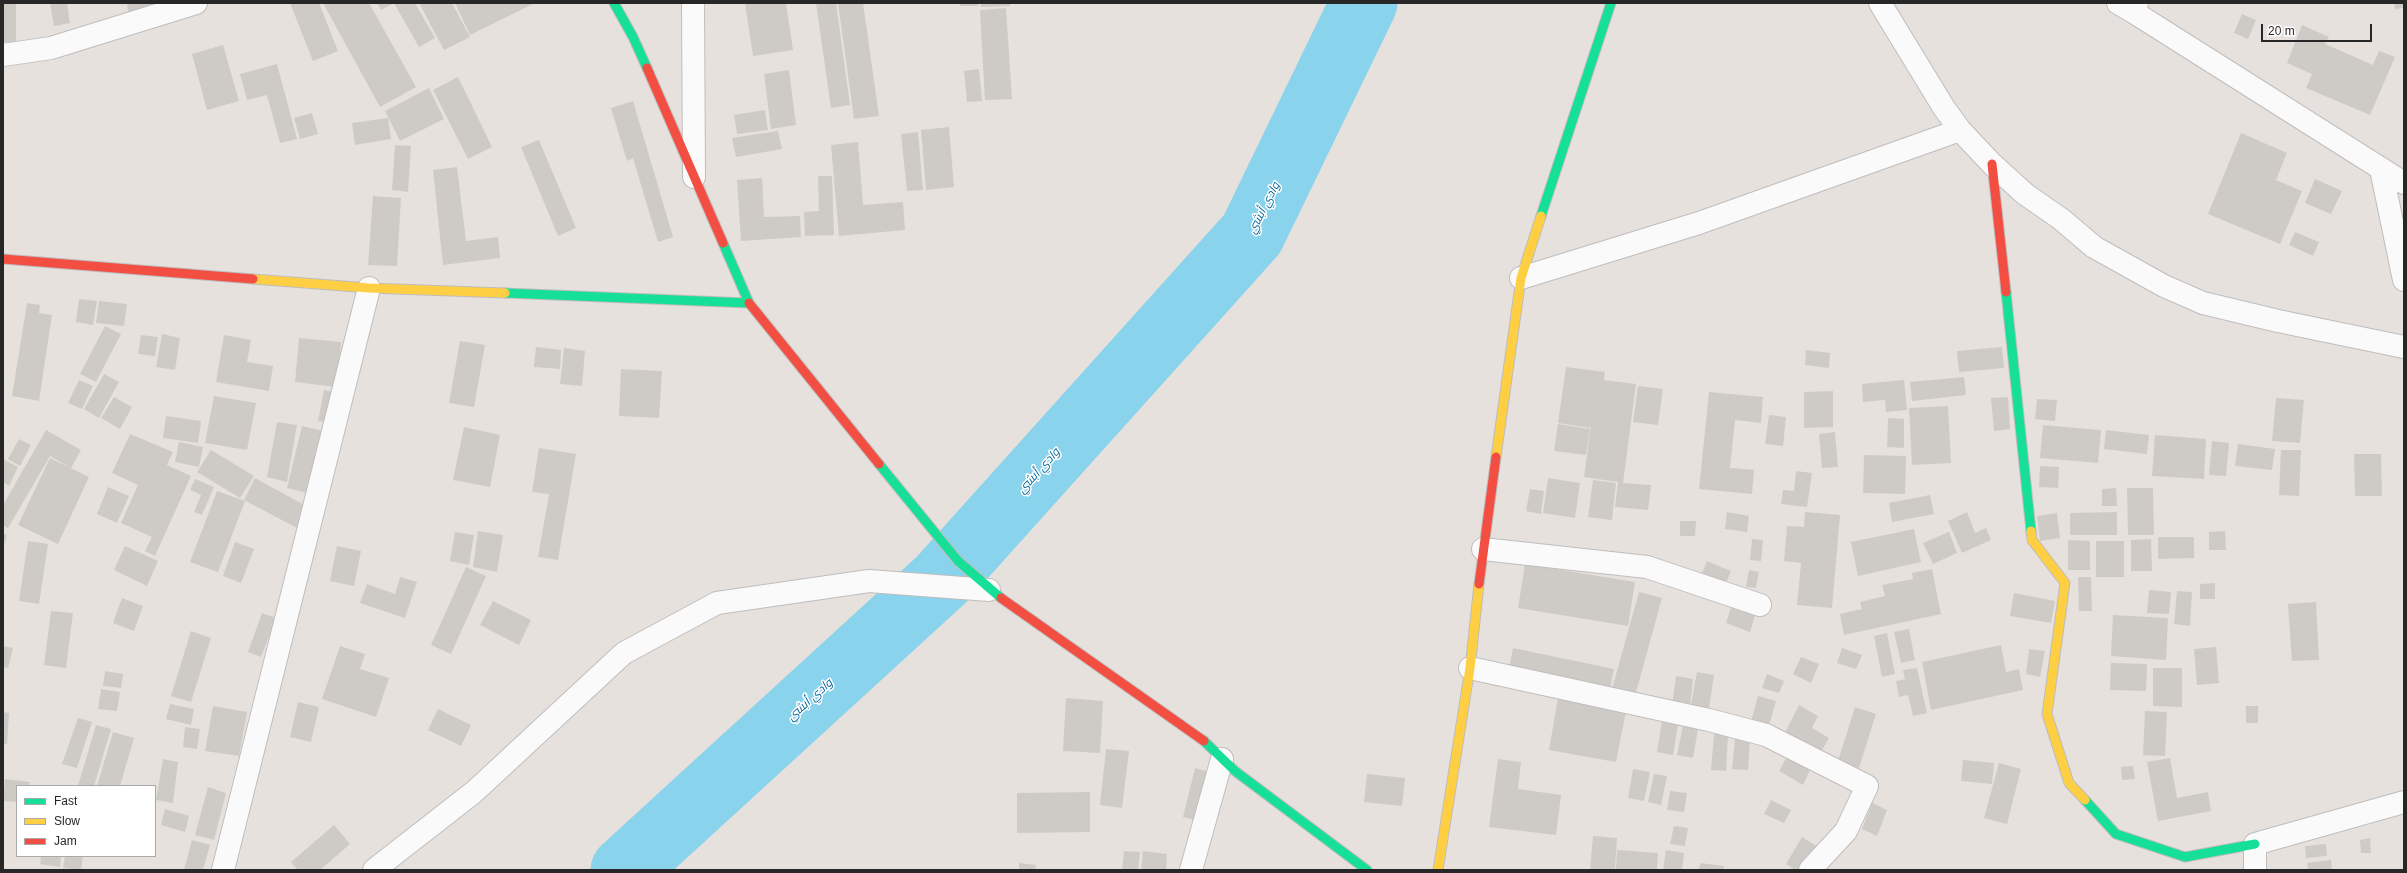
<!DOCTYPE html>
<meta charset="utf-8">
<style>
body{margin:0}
#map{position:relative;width:2407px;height:873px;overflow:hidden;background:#e6e1dc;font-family:Arial,sans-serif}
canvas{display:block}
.frame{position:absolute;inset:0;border:4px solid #272727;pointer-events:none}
.legend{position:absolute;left:16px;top:785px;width:140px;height:72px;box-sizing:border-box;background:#fff;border:1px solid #a9a9a9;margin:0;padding:5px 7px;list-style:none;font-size:12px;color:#272727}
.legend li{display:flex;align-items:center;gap:8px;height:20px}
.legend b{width:20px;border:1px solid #a9a9a9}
.scale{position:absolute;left:2261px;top:24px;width:111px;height:18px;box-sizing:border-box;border:2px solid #272727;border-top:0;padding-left:5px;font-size:12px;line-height:14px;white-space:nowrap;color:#272727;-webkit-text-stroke:3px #fff;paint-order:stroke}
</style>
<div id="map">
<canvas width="2407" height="873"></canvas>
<div class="frame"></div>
<ul class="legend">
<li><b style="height:5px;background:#16e098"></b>Fast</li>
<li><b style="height:5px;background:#ffcf43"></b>Slow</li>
<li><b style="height:5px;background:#f24e42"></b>Jam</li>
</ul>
<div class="scale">20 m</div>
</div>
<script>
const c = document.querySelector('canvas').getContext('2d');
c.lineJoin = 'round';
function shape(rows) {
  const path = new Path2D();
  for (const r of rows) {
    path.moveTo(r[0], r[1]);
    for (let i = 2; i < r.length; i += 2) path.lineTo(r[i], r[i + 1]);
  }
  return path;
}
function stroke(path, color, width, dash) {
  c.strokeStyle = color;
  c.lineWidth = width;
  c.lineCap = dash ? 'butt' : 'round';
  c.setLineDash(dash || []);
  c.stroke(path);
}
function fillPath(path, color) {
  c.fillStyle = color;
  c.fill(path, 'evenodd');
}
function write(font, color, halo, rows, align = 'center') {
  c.font = font + ' Arial,Cairo,sans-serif';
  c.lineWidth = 3;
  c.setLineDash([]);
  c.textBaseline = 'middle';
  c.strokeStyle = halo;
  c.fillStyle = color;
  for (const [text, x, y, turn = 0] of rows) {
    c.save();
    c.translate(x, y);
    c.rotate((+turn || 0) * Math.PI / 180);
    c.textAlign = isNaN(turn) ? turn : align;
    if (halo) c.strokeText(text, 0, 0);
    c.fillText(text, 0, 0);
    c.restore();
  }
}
stroke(shape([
 [624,870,941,580,1252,234,1364,3]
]), '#8ad3ec', 67);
fillPath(shape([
 [3,3,16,3,16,42,3,42],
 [50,3,67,3,70,23,54,26],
 [127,3,151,3,152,11,128,12],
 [290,3,319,3,338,51,313,61],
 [323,3,369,3,416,87,380,107],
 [377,3,394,3,381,10],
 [394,3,415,3,435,38,419,47],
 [419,3,452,3,470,37,444,50],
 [455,3,535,3,470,35],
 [745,3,786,3,793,50,753,56],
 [816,3,836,3,850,105,831,108],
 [838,3,863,3,879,116,854,119],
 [960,3,978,3,978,6,960,6],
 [981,3,1010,3,1010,6,981,7],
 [2394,3,2404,3,2404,8,2395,9],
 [1006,8,1012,99,985,100,980,10],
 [2242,14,2256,20,2248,39,2234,33],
 [2302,25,2329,37,2325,44,2373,65,2379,51,2395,57,2370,115,2306,88,2312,74,2287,63],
 [223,45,239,101,207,110,192,54],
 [277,64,297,139,280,143,267,95,247,100,240,74],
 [979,69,982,101,967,102,964,71],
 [789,70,796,125,771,129,764,74],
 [458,77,492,147,468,159,433,90],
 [429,88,444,119,400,141,385,111],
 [633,101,673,237,658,242,633,158,627,161,611,108],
 [765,110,768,130,737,134,734,115],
 [312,113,318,134,300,139,294,118],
 [388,118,391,139,355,145,352,123],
 [949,127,954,187,926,190,921,130],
 [778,131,782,149,736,157,732,138],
 [918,132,923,190,907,191,901,134],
 [2241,133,2287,153,2276,180,2302,191,2280,244,2208,214],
 [539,140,576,228,558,236,521,147],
 [858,142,863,205,903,202,905,230,839,236,831,145],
 [395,145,411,146,408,192,392,190],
 [457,167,466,241,498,237,500,258,443,265,433,170],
 [818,176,832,176,834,235,805,236,804,212,819,211],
 [762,178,764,217,800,216,801,237,741,241,737,180],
 [2315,179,2342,191,2331,214,2305,203],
 [373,196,401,198,397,266,368,265],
 [2295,232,2319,242,2313,256,2289,245],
 [79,299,97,301,93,325,76,322],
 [99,301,127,304,124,326,96,323],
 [27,303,40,305,39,313,52,315,39,401,12,396],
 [105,326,121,334,96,382,80,374],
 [162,334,180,338,175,370,156,367],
 [141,335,158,337,155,356,138,354],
 [224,335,251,340,247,362,273,366,269,391,216,382],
 [299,338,341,342,337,387,295,382],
 [460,341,485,345,474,407,449,403],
 [536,347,561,350,560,369,534,367],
 [2002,347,2004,368,1959,372,1957,351],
 [564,348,585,351,582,386,560,384],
 [1806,350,1830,353,1829,368,1805,365],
 [1566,367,1605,372,1604,380,1636,384,1623,483,1651,485,1648,510,1615,507,1618,482,1584,477,1591,425,1590,428,1558,423],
 [621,369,662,371,659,418,619,416],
 [104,374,119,382,99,418,84,409],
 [1964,377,1966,395,1912,401,1910,382],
 [79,380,93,386,82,409,68,403],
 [1904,380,1907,410,1886,412,1885,400,1863,402,1862,384],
 [1638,386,1663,389,1658,425,1633,422],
 [324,390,338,393,332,423,318,421],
 [1833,391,1833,427,1804,428,1804,392],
 [1709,392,1763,397,1761,423,1735,420,1730,468,1754,470,1752,494,1699,489],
 [214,396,256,403,247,450,205,443],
 [114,397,132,407,120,429,101,418],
 [2008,397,2010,429,1994,431,1991,398],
 [2276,398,2304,400,2300,443,2272,441],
 [2037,399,2057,400,2055,421,2035,419],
 [1948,406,1951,463,1912,465,1909,408],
 [1769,415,1786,417,1783,446,1765,444],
 [166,416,201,421,198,443,163,438],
 [1888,418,1904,419,1904,448,1887,447],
 [277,422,297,425,287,482,267,477],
 [1558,424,1590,429,1586,455,1554,451],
 [2043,425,2101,430,2098,463,2040,458],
 [302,426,327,432,312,494,287,488],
 [464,427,500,435,490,487,453,480],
 [46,430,81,450,71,468,50,456,8,528,3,525,3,505],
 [2106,430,2149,435,2147,454,2104,449],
 [1835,432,1838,467,1822,468,1819,434],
 [130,434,173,452,167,465,191,476,155,556,145,551,152,537,121,523,138,485,112,473],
 [2155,435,2206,439,2204,479,2152,476],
 [19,439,31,445,20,466,8,459],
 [2212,441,2229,443,2226,476,2209,475],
 [179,442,203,447,199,467,175,462],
 [2238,444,2275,449,2272,470,2235,466],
 [539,448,576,454,558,560,538,557,549,494,532,492],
 [211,450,254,476,240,498,197,472],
 [2281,450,2301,450,2299,496,2279,495],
 [2354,454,2381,454,2382,496,2355,496],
 [1864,455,1906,456,1905,494,1863,493],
 [50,458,89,477,58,544,18,525],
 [3,459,18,467,9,486,3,482],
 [2040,466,2059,467,2058,488,2039,487],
 [1796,471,1812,473,1807,507,1781,504,1783,490,1794,491],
 [255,478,308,507,297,528,244,500],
 [1548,478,1580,483,1575,518,1543,513],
 [195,479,214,487,202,515,194,512,201,495,190,490],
 [1593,480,1616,483,1612,520,1588,517],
 [108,487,129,496,117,523,97,514],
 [2116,488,2117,506,2102,506,2102,489],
 [2127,488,2153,488,2154,535,2128,535],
 [1530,489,1544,491,1541,514,1526,511],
 [217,491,245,501,218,572,190,562],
 [1930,495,1934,514,1892,522,1889,503],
 [1727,512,1749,516,1747,532,1725,529],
 [1805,512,1840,515,1832,608,1797,605,1801,563,1784,561,1787,526,1804,527],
 [1967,512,1975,533,1986,528,1991,540,1962,553,1948,521],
 [2117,512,2117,535,2070,535,2070,513],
 [2057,513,2060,538,2040,541,2037,516],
 [1680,521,1696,521,1695,536,1680,536],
 [1914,529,1921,562,1858,576,1851,542],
 [478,531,503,535,497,572,473,567],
 [2225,531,2226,550,2209,550,2209,532],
 [455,532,474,535,469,565,450,561],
 [1949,532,1957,553,1933,564,1923,543],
 [3,533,7,535,3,547],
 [2158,537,2194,537,2194,558,2158,559],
 [1752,539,1763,540,1761,561,1750,560],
 [2151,539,2152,571,2131,571,2131,540],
 [2068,540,2090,541,2090,570,2068,570],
 [28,541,48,544,39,604,19,601],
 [2096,541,2124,541,2124,577,2096,577],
 [235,542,254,549,241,583,223,576],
 [125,546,158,561,147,586,114,570],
 [337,546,361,551,354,586,330,581],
 [1707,561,1731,571,1726,583,1702,573],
 [1525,564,1635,582,1628,626,1518,608],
 [466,567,486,576,451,654,431,645],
 [1932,569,1941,614,1844,635,1840,614,1862,609,1860,602,1885,596,1882,585,1913,579,1912,573],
 [1749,570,1759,572,1756,588,1746,587],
 [400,577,417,582,405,618,360,603,367,584,395,594],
 [2078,577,2091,577,2092,611,2079,611],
 [2215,583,2215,599,2200,599,2200,584],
 [2149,590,2171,592,2169,614,2147,613],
 [2177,591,2192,592,2190,626,2174,624],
 [1639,592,1662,598,1635,696,1612,689],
 [2014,593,2055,601,2051,623,2010,616],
 [122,598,143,606,134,631,113,623],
 [493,601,531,620,519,645,480,625],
 [2316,602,2319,660,2292,661,2288,604],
 [1732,604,1756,612,1750,632,1726,623],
 [51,611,73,613,66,668,44,665],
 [262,613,276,618,261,657,248,652],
 [2113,615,2168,618,2166,660,2111,656],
 [1909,629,1915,660,1901,663,1894,632],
 [191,631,211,638,191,702,171,696],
 [1887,633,1895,674,1882,677,1874,636],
 [2001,645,2006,672,2019,669,2023,690,1931,710,1922,662],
 [3,646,13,648,8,668,3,667],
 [340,646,365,654,360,669,389,678,376,717,322,699],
 [2216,647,2219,683,2197,685,2194,649],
 [1513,648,1614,669,1610,689,1509,669],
 [1842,648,1862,655,1856,669,1837,663],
 [2029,649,2045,651,2040,677,2026,674],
 [1801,657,1819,664,1811,683,1793,674],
 [2111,663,2147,664,2146,691,2110,690],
 [1917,668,1927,713,1913,716,1908,695,1899,697,1896,681,1905,679,1903,670],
 [2153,668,2182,668,2182,707,2153,706],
 [105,671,123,674,121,688,103,686],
 [1697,672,1714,675,1709,708,1691,704],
 [1767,674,1784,681,1779,693,1762,688],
 [1676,676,1693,679,1690,707,1672,705],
 [101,689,120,692,117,711,98,709],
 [1758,696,1776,701,1769,726,1751,721],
 [1066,698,1103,701,1100,753,1063,751],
 [1558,698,1626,711,1616,762,1549,750],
 [298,702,319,707,311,742,290,737],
 [170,704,194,709,191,725,166,719],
 [1799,705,1818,716,1812,728,1829,738,1821,752,1785,733],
 [213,706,247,712,239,756,205,751],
 [2246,706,2258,706,2258,723,2246,723],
 [1855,707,1876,714,1859,768,1838,761],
 [438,709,471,725,461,746,428,730],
 [2145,711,2167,712,2165,756,2143,755],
 [3,712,9,713,7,744,3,744],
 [78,718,92,722,77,768,62,764],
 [1662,722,1678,724,1673,755,1657,752],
 [96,725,111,729,94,786,78,786],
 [1683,726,1698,729,1693,758,1677,755],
 [185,727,200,729,197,749,183,747],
 [113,732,134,738,120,786,97,786],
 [1714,734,1728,735,1726,771,1711,770],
 [1735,738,1750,739,1748,770,1732,769],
 [1106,749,1129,751,1122,808,1100,805],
 [1788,755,1811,768,1803,785,1779,771],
 [2170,758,2177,798,2208,792,2211,811,2158,821,2147,762],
 [163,759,178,762,173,803,156,800],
 [1498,759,1521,762,1518,789,1561,795,1556,835,1489,827],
 [1963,760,1994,763,1992,784,1961,781],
 [1999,763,2021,769,2007,824,1984,818],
 [2133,766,2135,779,2122,780,2121,767],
 [1195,768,1213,773,1202,822,1183,817],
 [1633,769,1650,772,1644,801,1628,798],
 [1367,774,1405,778,1402,806,1364,802],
 [1654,774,1667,776,1661,805,1648,802],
 [5,779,30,782,29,786,17,786,17,802,3,801],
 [208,787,226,793,214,840,195,835],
 [1670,791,1687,793,1684,812,1667,810],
 [1090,792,1090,832,1017,833,1017,793],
 [1771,800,1791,810,1784,823,1764,814],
 [1872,803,1887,810,1877,836,1862,829],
 [165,809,189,816,185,832,161,825],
 [334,825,350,844,320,870,298,870,291,862],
 [1674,826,1688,828,1685,846,1670,844],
 [1593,836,1617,838,1615,870,1590,870],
 [1802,837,1820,848,1806,870,1795,870,1786,864],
 [2370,838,2371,853,2361,853,2360,840],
 [192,840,210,845,203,870,184,870],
 [2326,844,2327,856,2306,858,2305,846],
 [1617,850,1658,853,1657,870,1616,870],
 [1666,850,1684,853,1682,870,1663,870],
 [1124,851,1140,852,1138,870,1122,870],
 [1143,851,1167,854,1166,870,1141,870],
 [41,856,61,856,60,867,40,864],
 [65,856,83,856,81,870,63,868],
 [2331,860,2332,870,2308,870,2307,863],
 [1019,863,1036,865,1035,870,1019,870],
 [1700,863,1724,866,1723,870,1699,870]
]), '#cecbc7');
const street = shape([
 [693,3,694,177],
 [1880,3,1944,108,1960,130,1992,164,2025,194,2061,219,2094,247,2164,286,2203,303,2278,321,2404,347],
 [2118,3,2135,13,2137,3],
 [2135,13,2404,183],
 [3,55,51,48,196,3],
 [2381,169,2404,280],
 [1521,278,1699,223,1960,130],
 [1483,549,1647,567,1760,605],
 [1470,668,1709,720,1766,735,1867,786,1846,831,1810,870],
 [223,870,369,288],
 [374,870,474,792,624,653,717,603,869,581,989,590],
 [1191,870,1222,759],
 [2255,870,2255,844,2404,802]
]);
const fast = shape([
 [614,3,633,37,647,68],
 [1541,216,1611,3],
 [2006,292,2031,531],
 [505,293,749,303,723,243],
 [879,464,958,561,1001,598],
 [1204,741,1235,771,1367,870],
 [2085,800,2116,834,2185,857,2255,844]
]);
const slow = shape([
 [253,279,369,288,505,293],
 [1496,457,1521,278,1541,216],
 [2031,531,2032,540,2065,583,2047,714,2069,783,2085,800],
 [1438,870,1470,668,1479,584]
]);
const jam = shape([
 [647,68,723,243],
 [1992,164,2006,292],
 [3,259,253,279],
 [749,303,879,464],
 [1479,584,1496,457],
 [1001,598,1204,741]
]);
stroke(street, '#bfbdbe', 24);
stroke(fast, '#bfbdbe', 11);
stroke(slow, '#bfbdbe', 11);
stroke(jam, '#bfbdbe', 11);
stroke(street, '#fbfafa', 22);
stroke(fast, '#16e098', 9);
stroke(slow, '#ffcf43', 9);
stroke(jam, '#f24e42', 9);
write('italic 12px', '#07679a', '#fff', [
 ["وادي أبشي",1264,208,-63],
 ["وادي أبشي",1039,471,-48],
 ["وادي أبشي",810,700,-42]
]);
</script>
